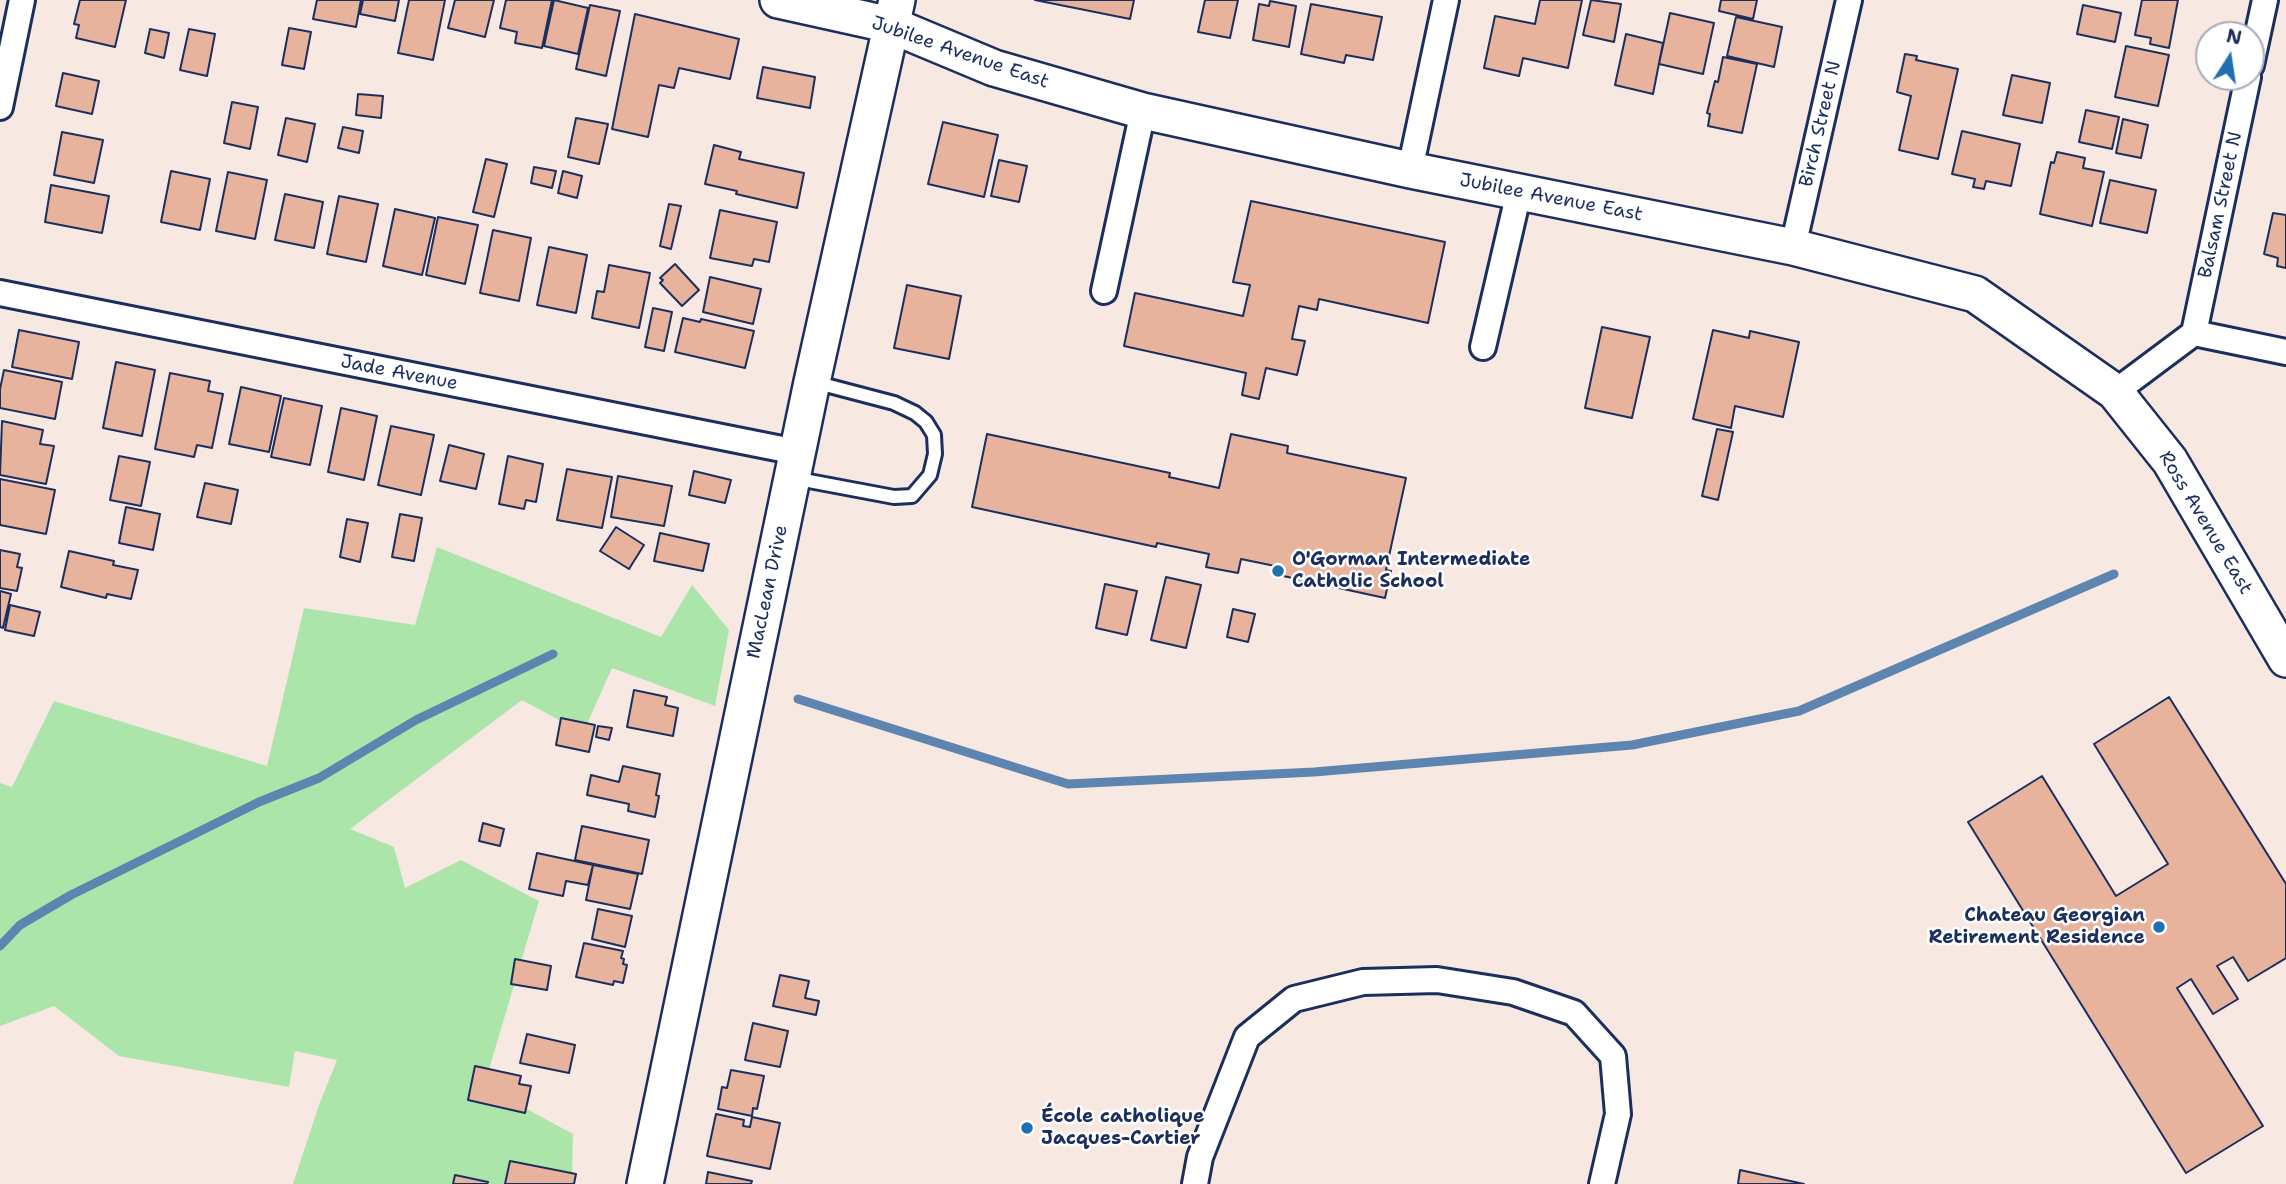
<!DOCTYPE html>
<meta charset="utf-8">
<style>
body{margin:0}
#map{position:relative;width:2286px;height:1184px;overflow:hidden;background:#f8e8e2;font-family:"Shantell Sans",sans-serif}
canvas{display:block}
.north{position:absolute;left:2195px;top:21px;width:70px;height:70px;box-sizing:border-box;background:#fff;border:2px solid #a4acbf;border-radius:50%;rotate:12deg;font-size:19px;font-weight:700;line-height:28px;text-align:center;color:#1b2f5e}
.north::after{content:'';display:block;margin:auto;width:24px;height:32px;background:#1f6fb2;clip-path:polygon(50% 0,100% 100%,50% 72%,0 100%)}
</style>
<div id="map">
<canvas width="2286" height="1184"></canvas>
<div class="north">N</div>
</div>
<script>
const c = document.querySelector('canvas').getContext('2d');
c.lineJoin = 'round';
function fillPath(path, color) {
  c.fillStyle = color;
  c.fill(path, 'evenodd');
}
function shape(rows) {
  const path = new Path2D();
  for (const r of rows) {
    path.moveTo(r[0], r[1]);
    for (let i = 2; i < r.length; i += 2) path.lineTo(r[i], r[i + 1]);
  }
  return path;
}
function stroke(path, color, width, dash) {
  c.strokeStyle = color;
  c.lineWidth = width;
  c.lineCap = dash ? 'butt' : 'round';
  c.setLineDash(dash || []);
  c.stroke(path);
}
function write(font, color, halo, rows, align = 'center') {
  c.font = font + ' "Shantell Sans",sans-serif';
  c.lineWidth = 5;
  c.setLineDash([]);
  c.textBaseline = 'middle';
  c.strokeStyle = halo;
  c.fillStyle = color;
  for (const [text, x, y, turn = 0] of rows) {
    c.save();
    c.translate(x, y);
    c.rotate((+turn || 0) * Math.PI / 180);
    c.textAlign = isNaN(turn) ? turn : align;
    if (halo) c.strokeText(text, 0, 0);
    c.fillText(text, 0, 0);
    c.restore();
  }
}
fillPath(shape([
 [437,547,661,637,692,585,729,630,715,706,612,668,583,733,522,700,350,829,394,847,405,888,461,860,539,901,484,1086,573,1134,572,1179,511,1184,293,1184,319,1105,337,1060,295,1051,289,1087,119,1056,54,1006,0,1026,0,783,12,787,54,701,267,766,304,608,415,625]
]), '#ace5a9');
stroke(shape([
 [798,699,1068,784,1314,772,1632,745,1799,711,2114,574],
 [0,946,20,925,71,895,259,802,319,778,416,720,553,654]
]), '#5e85b0', 9);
const building = shape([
 [80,0,126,0,115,47,76,38,79,25,74,24,80,0],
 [317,0,361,0,356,27,313,19,317,0],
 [363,0,399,0,395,21,360,14,363,0],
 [409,0,445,0,433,60,398,53,409,0],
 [455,0,494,0,485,37,448,28,455,0],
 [506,0,552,0,542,48,515,43,517,32,500,28,506,0],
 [554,0,588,8,578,54,544,46,554,0],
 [1035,0,1134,0,1130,19,1035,0],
 [1205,0,1238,0,1230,38,1198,32,1205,0],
 [1540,0,1582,0,1568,68,1523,58,1519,76,1484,68,1495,16,1535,24,1540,0],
 [1591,0,1621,4,1614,42,1583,35,1591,0],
 [1721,0,1757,0,1753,19,1719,11,1721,0],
 [2142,0,2178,0,2169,48,2150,44,2151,38,2135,35,2142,0],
 [1270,1,1296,6,1289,47,1253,40,1259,4,1269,6,1270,1],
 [1311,4,1382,17,1373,60,1346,55,1344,63,1301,54,1311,4],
 [590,5,620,11,606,76,576,69,590,5],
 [2083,5,2121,13,2115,42,2077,34,2083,5],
 [1670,13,1714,23,1703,74,1659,64,1670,13],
 [635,14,739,39,730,79,679,68,674,88,659,85,648,137,612,129,635,14],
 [1736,17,1782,27,1774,67,1727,56,1736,17],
 [289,28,311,32,304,69,282,65,289,28],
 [150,29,169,33,164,58,145,53,150,29],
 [189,29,215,34,207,76,180,70,189,29],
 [1626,34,1663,43,1653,94,1615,85,1626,34],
 [2126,46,2169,55,2158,106,2115,97,2126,46],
 [1905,54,1917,56,1916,60,1958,69,1938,159,1899,150,1911,96,1897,92,1905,54],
 [1723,57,1757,64,1742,133,1708,126,1710,114,1707,113,1715,81,1718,82,1723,57],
 [763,67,815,77,810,108,757,98,763,67],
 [63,73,99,81,92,114,56,106,63,73],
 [2012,75,2050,83,2042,123,2003,115,2012,75],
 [358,94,383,96,381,118,356,115,358,94],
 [232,102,258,107,250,149,224,143,232,102],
 [2086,110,2119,117,2112,149,2079,142,2086,110],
 [286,118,315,124,307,162,278,155,286,118],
 [576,118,608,124,599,164,568,157,576,118],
 [2123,119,2148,125,2141,158,2116,153,2123,119],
 [943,122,998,135,984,197,928,184,943,122],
 [343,127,363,131,359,153,338,148,343,127],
 [1962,131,2020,144,2011,186,1986,181,1984,189,1973,187,1975,179,1952,174,1962,131],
 [62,132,103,140,94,183,54,175,62,132],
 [714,145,741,152,739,159,804,173,797,208,736,194,737,191,705,184,714,145],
 [2057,152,2085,158,2083,168,2104,172,2092,226,2040,214,2051,162,2054,163,2057,152],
 [486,159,507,164,494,217,473,212,486,159],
 [999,160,1027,166,1019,202,991,196,999,160],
 [534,167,556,171,552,188,531,183,534,167],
 [171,171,210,179,200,230,161,222,171,171],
 [563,171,582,176,577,198,558,193,563,171],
 [228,172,267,180,255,239,216,231,228,172],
 [2110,180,2156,190,2147,233,2100,223,2110,180],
 [51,185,109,196,102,233,45,222,51,185],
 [285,194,323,202,314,248,275,240,285,194],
 [339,196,378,204,366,262,327,254,339,196],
 [1251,201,1445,242,1428,323,1319,299,1317,310,1299,306,1292,339,1305,341,1297,375,1266,368,1259,399,1242,395,1246,373,1124,346,1135,293,1243,316,1250,285,1233,282,1251,201],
 [669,204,681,206,671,249,660,246,669,204],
 [395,209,435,218,422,275,383,266,395,209],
 [720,210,777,222,769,262,754,259,752,266,710,258,720,210],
 [2273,213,2286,215,2286,268,2277,266,2278,258,2264,254,2273,213],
 [438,217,478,225,465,284,426,275,438,217],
 [493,230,531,238,519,301,480,293,493,230],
 [549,247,587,255,576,313,537,305,549,247],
 [675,264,699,290,682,306,660,283,663,280,660,278,675,264],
 [609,265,650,273,639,328,592,318,597,291,604,292,609,265],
 [710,277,761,289,753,324,703,312,710,277],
 [907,285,961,296,949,359,894,348,907,285],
 [653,308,672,312,664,351,645,347,653,308],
 [683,318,700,322,701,319,754,331,745,368,675,352,683,318],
 [1602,327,1650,337,1632,418,1585,408,1602,327],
 [19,330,79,342,72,379,12,367,19,330],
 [1713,330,1749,338,1750,331,1799,342,1783,417,1735,406,1731,428,1693,419,1713,330],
 [116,362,155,370,142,436,103,428,116,362],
 [4,370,62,382,55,419,0,408,0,389,4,370],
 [170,373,210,381,208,391,223,394,212,448,197,445,194,457,155,449,170,373],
 [241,387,281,396,269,452,229,444,241,387],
 [284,398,322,406,310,465,271,457,284,398],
 [341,408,377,416,364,480,328,472,341,408],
 [2,421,43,430,40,444,54,446,46,484,0,475,2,421],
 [391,426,434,435,421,495,378,485,391,426],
 [1717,429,1733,432,1718,500,1702,496,1717,429],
 [987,434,1170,473,1169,477,1219,488,1231,434,1288,446,1287,453,1406,478,1386,570,1391,571,1385,598,1274,574,1275,566,1241,559,1238,573,1206,567,1209,554,1157,543,1156,547,972,507,987,434],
 [449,445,484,454,476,489,440,481,449,445],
 [119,456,150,462,141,506,110,500,119,456],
 [508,456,543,464,536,502,526,500,524,509,499,504,508,456],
 [567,469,612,477,602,528,557,520,567,469],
 [694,471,731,480,725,503,689,495,694,471],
 [618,476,672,486,664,526,611,517,618,476],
 [0,479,55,490,46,534,0,525,0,479],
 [205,483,238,490,231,524,197,517,205,483],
 [126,507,160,514,153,550,119,543,126,507],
 [400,514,422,518,414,561,392,557,400,514],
 [347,519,368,523,360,562,340,557,347,519],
 [616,527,644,545,629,569,600,551,616,527],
 [660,533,709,544,703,571,654,561,660,533],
 [0,550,20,554,17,567,22,568,17,591,0,588,0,550],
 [69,551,114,561,113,565,138,570,131,599,107,594,106,598,61,587,69,551],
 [1166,577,1201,585,1186,648,1151,640,1166,577],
 [1105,584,1137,591,1127,635,1096,628,1105,584],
 [0,591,11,594,3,628,0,627,0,591],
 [10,605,40,612,34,636,5,630,10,605],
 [1233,609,1255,614,1248,642,1227,637,1233,609],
 [634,690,667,697,665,705,678,708,673,736,627,727,634,690],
 [2169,697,2286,884,2286,958,2248,981,2233,957,2217,966,2238,999,2213,1014,2191,979,2177,988,2263,1126,2186,1173,1968,822,2042,776,2116,896,2168,864,2094,744,2169,697],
 [561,718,595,725,589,752,556,745,561,718],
 [598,726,612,728,609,740,596,737,598,726],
 [623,766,660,774,656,795,659,796,655,817,628,811,629,804,587,795,591,775,619,782,623,766],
 [483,823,504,829,500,846,479,841,483,823],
 [582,826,649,840,642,874,575,860,582,826],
 [537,853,593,865,588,885,566,881,563,896,529,889,537,853],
 [593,865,638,874,630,909,586,900,593,865],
 [598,909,632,916,625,947,592,939,598,909],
 [584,943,623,951,621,958,624,959,623,964,627,965,623,983,614,981,613,985,576,977,584,943],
 [515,959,551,966,547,990,511,984,515,959],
 [780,975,809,981,805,998,819,1001,816,1015,773,1006,780,975],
 [753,1023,788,1031,780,1067,745,1060,753,1023],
 [527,1034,575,1045,569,1073,520,1063,527,1034],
 [475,1066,521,1076,519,1084,531,1086,525,1113,468,1100,475,1066],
 [731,1070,764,1076,757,1109,753,1108,752,1116,718,1109,722,1087,727,1088,731,1070],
 [716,1114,744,1120,743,1126,750,1127,752,1117,780,1123,770,1169,707,1156,716,1114],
 [510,1161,576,1174,574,1184,505,1184,510,1161],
 [1740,1170,1804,1184,1738,1184,1740,1170],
 [708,1172,752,1181,751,1184,706,1184,708,1172],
 [455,1175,488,1182,487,1184,453,1184,455,1175]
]);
fillPath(building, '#e8b39d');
stroke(building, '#1b2f5e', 2);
const lane = shape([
 [793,478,894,497,912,496,930,475,935,454,934,435,926,422,915,413,894,403,814,382]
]);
const street = shape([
 [2251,65,2265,0],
 [0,107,22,0],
 [1410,170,1446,0],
 [1793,247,1849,0],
 [1104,291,1143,111],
 [0,293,797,452],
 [2194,333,2248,77],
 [1483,347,1519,192],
 [2115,392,2194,333,2286,352],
 [1195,1184,1200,1157,1247,1037,1294,999,1363,982,1437,980,1513,992,1574,1013,1613,1056,1618,1114,1602,1184]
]);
const secondary = shape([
 [778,0,891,25,994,68,1143,111,1410,170,1793,247,1975,294,2115,392,2170,461,2286,659],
 [645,1184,812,382,897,0]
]);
stroke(lane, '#1b2f5e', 18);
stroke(street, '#1b2f5e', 30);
stroke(secondary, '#1b2f5e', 40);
stroke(lane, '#fff', 12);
stroke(street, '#fff', 24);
stroke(secondary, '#fff', 35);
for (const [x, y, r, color] of [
 [1278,571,7,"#1f6fb2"],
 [2159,927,7,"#1f6fb2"],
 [1027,1128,7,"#1f6fb2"]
]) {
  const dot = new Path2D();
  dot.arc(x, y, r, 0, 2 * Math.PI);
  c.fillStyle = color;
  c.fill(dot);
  stroke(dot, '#fff', 2.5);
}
write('19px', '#1b2f5e', '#fff', [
 ["Jubilee Avenue East",960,53,19],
 ["Birch Street N",1821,124,-77],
 ["Jubilee Avenue East",1551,198,11],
 ["Balsam Street N",2221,205,-78],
 ["Jade Avenue",399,373,11],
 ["Ross Avenue East",2205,523,59],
 ["MacLean Drive",768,592,-78]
]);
write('bold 19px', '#1b2f5e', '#fff', [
 ["O'Gorman Intermediate",1292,560],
 ["Catholic School",1292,582],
 ["Chateau Georgian",2145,916,"right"],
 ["Retirement Residence",2145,938,"right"],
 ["École catholique",1041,1117],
 ["Jacques-Cartier",1041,1139]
], 'left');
</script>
